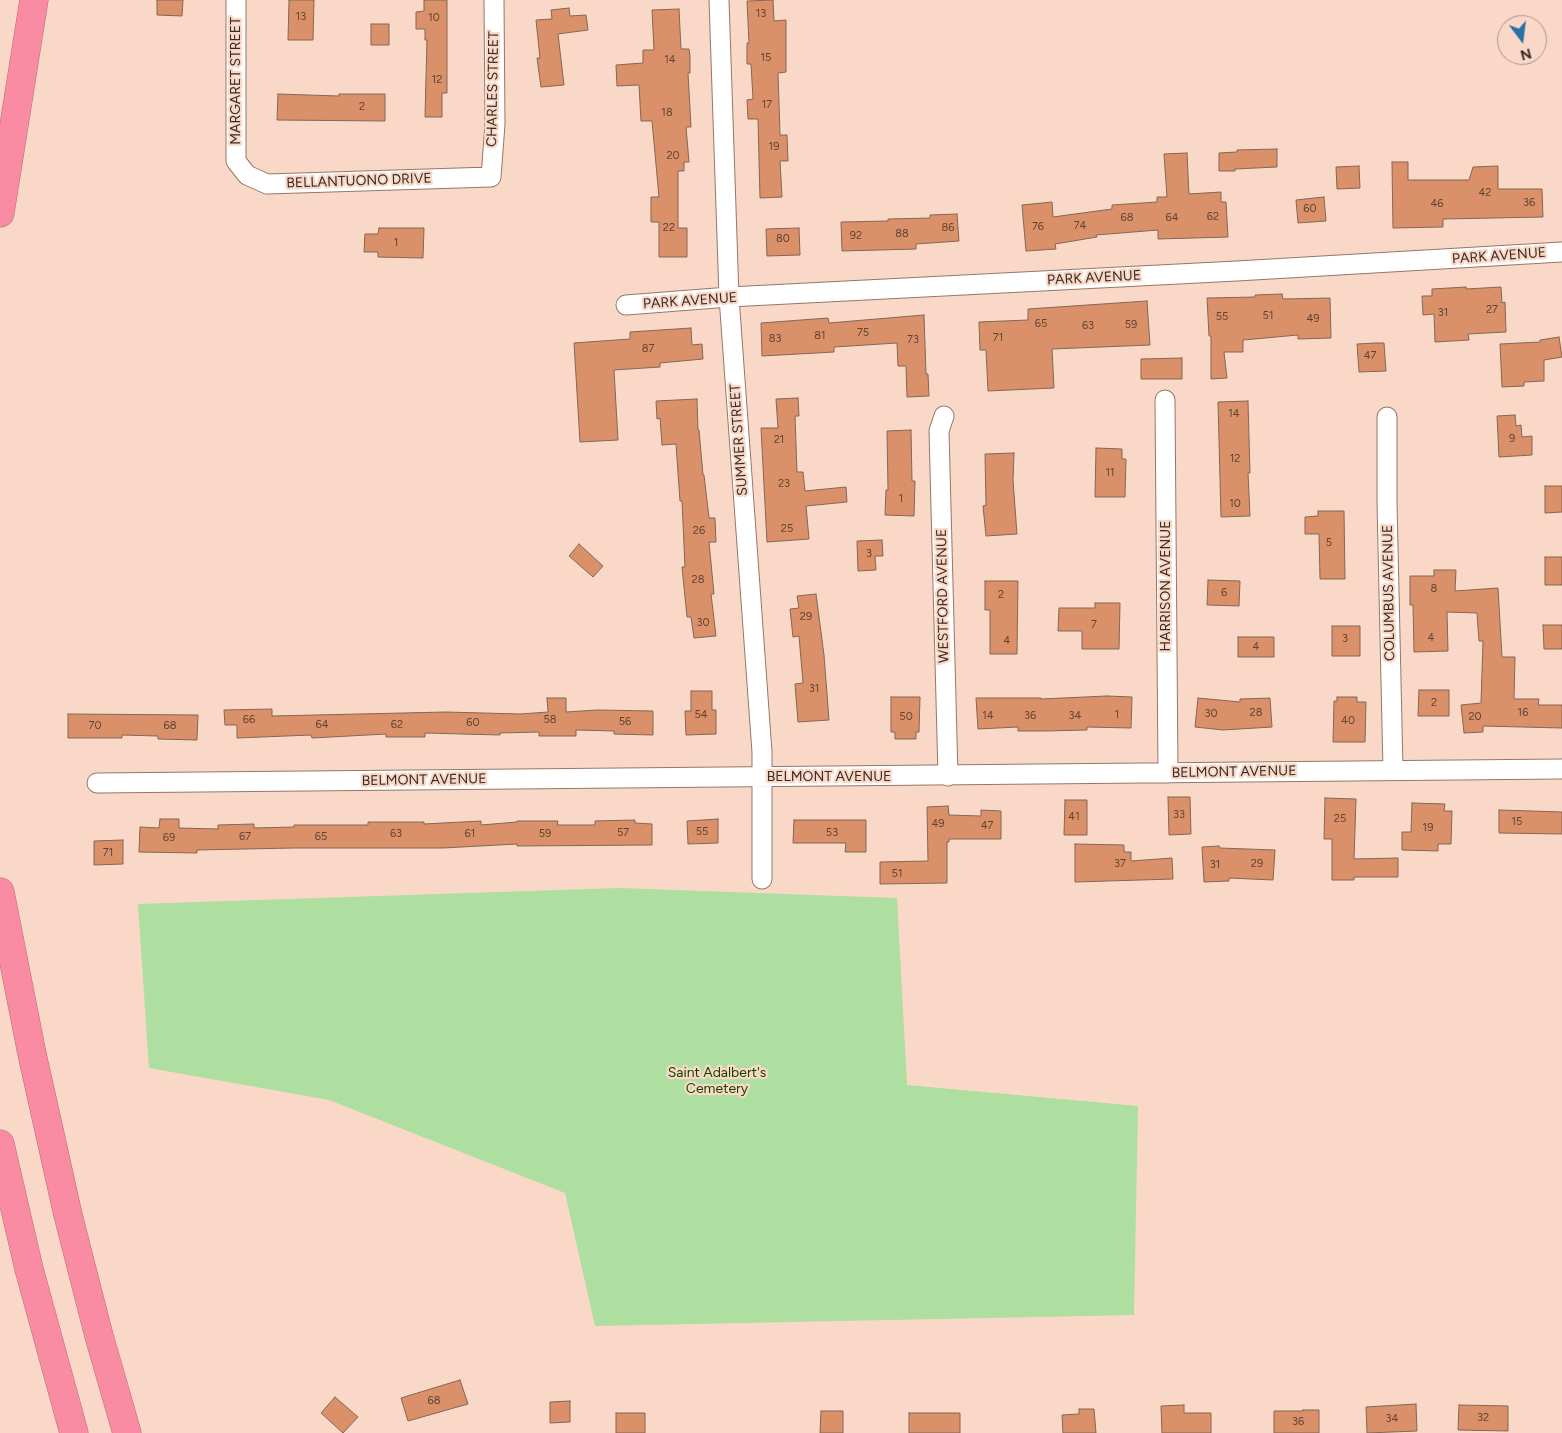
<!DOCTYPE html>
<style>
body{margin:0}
#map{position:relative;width:1562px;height:1433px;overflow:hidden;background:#fad8c7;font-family:Figtree,sans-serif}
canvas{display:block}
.north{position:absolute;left:1497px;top:15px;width:50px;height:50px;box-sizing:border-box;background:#fad8c7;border:1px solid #ac9386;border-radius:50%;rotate:165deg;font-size:14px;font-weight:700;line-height:20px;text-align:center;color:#372b24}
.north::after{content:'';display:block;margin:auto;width:18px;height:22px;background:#2970a5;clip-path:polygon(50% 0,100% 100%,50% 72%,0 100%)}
</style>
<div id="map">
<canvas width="1562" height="1433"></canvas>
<div class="north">N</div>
</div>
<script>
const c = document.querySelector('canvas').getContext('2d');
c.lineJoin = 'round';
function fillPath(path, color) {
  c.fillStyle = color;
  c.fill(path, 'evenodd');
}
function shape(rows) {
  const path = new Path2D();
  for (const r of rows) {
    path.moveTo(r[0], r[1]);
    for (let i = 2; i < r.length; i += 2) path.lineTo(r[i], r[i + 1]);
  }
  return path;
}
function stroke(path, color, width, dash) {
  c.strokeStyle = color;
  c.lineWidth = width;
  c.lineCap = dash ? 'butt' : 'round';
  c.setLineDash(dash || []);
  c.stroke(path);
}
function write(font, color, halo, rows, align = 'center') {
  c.font = font + ' Figtree,sans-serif';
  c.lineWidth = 4.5;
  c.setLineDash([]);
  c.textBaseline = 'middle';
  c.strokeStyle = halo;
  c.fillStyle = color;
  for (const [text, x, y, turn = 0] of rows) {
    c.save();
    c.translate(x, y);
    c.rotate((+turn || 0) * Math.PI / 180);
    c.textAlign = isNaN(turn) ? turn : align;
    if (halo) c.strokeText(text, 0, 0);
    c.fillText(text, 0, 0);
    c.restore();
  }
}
fillPath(shape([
 [619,888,897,898,907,1085,1138,1106,1134,1315,595,1326,565,1193,329,1100,149,1068,138,904]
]), '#aedea0');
const building = shape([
 [157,0,183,0,182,16,157,15,157,0],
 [289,0,314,0,313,40,288,40,289,0],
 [424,0,447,0,447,93,442,93,442,117,425,117,427,40,425,40,425,29,416,29,416,12,424,11,424,0],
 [773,0,774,21,786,20,786,72,778,73,780,135,787,135,788,161,780,161,782,197,760,198,758,119,748,119,747,100,753,99,751,64,747,64,747,43,749,43,747,1,773,0],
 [569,8,570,16,586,15,588,30,558,34,564,85,541,87,537,58,540,58,536,20,552,19,551,10,569,8],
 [679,9,681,49,689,49,690,56,690,73,688,73,691,127,686,127,689,162,684,162,684,171,678,171,678,228,687,228,687,257,659,257,659,222,651,222,651,197,659,197,652,121,641,121,639,85,617,86,616,65,643,63,643,50,654,50,652,10,679,9],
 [371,24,389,24,389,45,371,45,371,24],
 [278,94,339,96,339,94,385,94,385,121,277,120,278,94],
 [1277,149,1277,167,1235,169,1235,171,1219,171,1219,153,1237,152,1237,150,1277,149],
 [1187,153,1189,194,1221,192,1221,202,1226,202,1228,237,1158,239,1158,230,1096,235,1097,237,1055,244,1056,249,1026,251,1022,205,1052,202,1053,217,1112,209,1112,205,1157,202,1157,197,1167,197,1164,154,1187,153],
 [1392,162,1408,162,1408,180,1469,180,1473,167,1498,166,1498,189,1542,189,1543,217,1443,219,1443,227,1393,228,1392,162],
 [1359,166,1360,188,1337,189,1336,167,1359,166],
 [1324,197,1326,221,1298,223,1296,200,1324,197],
 [957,214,959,241,916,244,916,249,842,251,841,222,888,221,888,219,930,218,930,215,957,214],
 [379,228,424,228,423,258,378,257,378,252,364,252,365,234,378,234,379,228],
 [799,228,800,255,767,256,766,229,799,228],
 [1466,287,1466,289,1501,287,1502,303,1505,302,1506,332,1468,334,1469,340,1435,342,1434,314,1423,315,1422,296,1432,296,1432,289,1466,287],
 [1282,294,1283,299,1330,298,1331,338,1298,339,1298,335,1243,340,1243,352,1224,352,1227,378,1211,379,1211,336,1209,336,1207,298,1255,297,1255,295,1282,294],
 [1147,301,1150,345,1052,349,1054,388,988,391,986,350,980,350,979,322,1028,320,1028,309,1147,301],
 [924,315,926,374,928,374,929,396,907,397,906,366,898,366,897,343,834,347,834,352,762,356,761,323,828,318,829,323,924,315],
 [691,328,692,345,702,344,703,359,660,363,660,367,614,370,618,440,580,442,574,343,630,339,630,332,691,328],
 [1559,337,1562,357,1544,360,1544,381,1524,382,1524,386,1502,387,1500,344,1540,342,1540,340,1559,337],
 [1376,343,1384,343,1386,371,1359,372,1357,344,1376,343],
 [1182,358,1182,379,1141,379,1141,359,1182,358],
 [798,398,799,416,795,416,797,472,803,472,805,491,846,487,847,502,806,506,809,539,767,542,761,428,778,428,776,399,798,398],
 [697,399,698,430,699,430,703,475,704,475,709,518,715,518,716,542,709,542,714,594,711,594,716,636,694,638,691,617,687,617,682,567,685,567,682,501,680,501,676,444,662,445,660,418,657,419,656,401,697,399],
 [1248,401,1250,473,1248,473,1250,516,1221,517,1218,402,1248,401],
 [1515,415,1516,426,1521,425,1522,437,1532,436,1532,455,1499,457,1497,416,1515,415],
 [911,430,912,481,915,481,914,516,885,515,886,490,888,490,887,431,911,430],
 [1096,448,1122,449,1122,459,1126,459,1125,497,1095,497,1096,448],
 [1014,453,1013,480,1017,534,986,536,983,506,986,505,985,454,1014,453],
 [1545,486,1562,486,1562,512,1545,513,1545,486],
 [1318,511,1344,511,1345,579,1320,579,1319,534,1305,534,1305,517,1318,516,1318,511],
 [882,540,883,556,875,556,876,570,858,571,857,541,882,540],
 [579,544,603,566,593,577,569,556,579,544],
 [1545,557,1562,557,1562,585,1545,585,1545,557],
 [1434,570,1456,570,1455,591,1498,588,1502,657,1515,657,1514,699,1539,699,1538,705,1562,705,1562,728,1483,726,1483,732,1464,733,1461,705,1481,703,1483,641,1479,641,1477,613,1447,612,1448,651,1414,652,1413,605,1410,605,1410,576,1434,576,1434,570],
 [1208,580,1240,581,1239,606,1207,605,1208,580],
 [985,581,1018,581,1017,654,990,654,990,610,985,610,985,581],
 [816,594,824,655,829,720,798,722,795,684,803,683,799,636,793,637,790,609,799,608,797,596,816,594],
 [1095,603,1120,603,1119,649,1082,649,1082,631,1058,631,1059,608,1095,608,1095,603],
 [1543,625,1562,625,1562,649,1544,649,1543,625],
 [1332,626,1360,626,1360,656,1332,656,1332,626],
 [1238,637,1274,637,1274,657,1238,657,1238,637],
 [1419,690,1449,690,1449,716,1418,716,1419,690],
 [691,691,712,691,712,710,716,710,716,734,686,735,685,711,691,711,691,691],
 [1107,696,1132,697,1131,728,1087,727,1087,730,1045,731,1018,731,1018,727,978,729,976,698,1041,698,1041,699,1107,696],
 [891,697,920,697,919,732,916,732,916,739,895,739,895,732,891,732,891,697],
 [1337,697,1357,697,1357,702,1366,702,1365,742,1333,742,1334,701,1337,701,1337,697],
 [547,698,566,698,566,712,597,710,653,711,653,735,614,734,614,731,576,730,576,736,539,736,539,732,500,733,500,735,425,733,425,737,386,737,386,734,312,738,311,735,237,738,237,725,225,725,224,710,272,709,272,716,446,712,520,714,548,712,547,698],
 [1198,698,1240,702,1240,699,1270,698,1272,727,1223,730,1195,727,1198,698],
 [68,714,198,715,197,740,158,739,158,736,122,735,122,738,68,738,68,714],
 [1168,797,1190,797,1191,834,1169,835,1168,797],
 [1325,798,1356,799,1354,859,1398,858,1398,877,1354,877,1354,880,1332,880,1332,839,1324,839,1325,798],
 [1065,800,1087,800,1087,835,1064,835,1065,800],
 [1412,803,1445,804,1444,811,1452,811,1451,844,1438,844,1438,851,1402,850,1402,832,1411,832,1412,803],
 [948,806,949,815,981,816,981,810,1001,811,1001,839,949,839,949,842,947,842,947,883,880,884,880,862,928,861,927,807,948,806],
 [1499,810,1562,812,1562,834,1499,833,1499,810],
 [160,819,179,819,179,828,218,829,218,825,254,824,254,828,294,827,294,825,368,825,368,822,424,822,424,824,481,821,481,825,517,822,517,821,558,821,557,825,595,825,595,821,635,820,635,823,652,824,652,845,517,846,517,844,443,848,294,848,197,850,197,853,139,852,140,827,159,828,160,819],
 [718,819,718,843,688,844,687,821,718,819],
 [794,820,866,820,866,852,845,852,846,843,793,843,794,820],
 [123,840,123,864,94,865,94,841,123,840],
 [1075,844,1124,845,1124,852,1131,852,1131,861,1172,858,1173,879,1075,882,1075,844],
 [1219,846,1220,848,1275,850,1273,880,1229,878,1229,881,1204,882,1202,847,1219,846],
 [460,1380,468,1404,408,1421,401,1398,460,1380],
 [335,1397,358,1417,343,1433,321,1413,335,1397],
 [570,1401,570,1422,550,1423,550,1402,570,1401],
 [1416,1404,1417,1431,1367,1433,1366,1407,1416,1404],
 [1184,1405,1184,1413,1211,1413,1211,1433,1162,1433,1161,1406,1184,1405],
 [1459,1405,1508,1406,1508,1431,1458,1430,1459,1405],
 [1079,1409,1094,1409,1096,1433,1063,1433,1062,1415,1079,1414,1079,1409],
 [1303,1410,1319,1410,1319,1433,1274,1433,1274,1411,1303,1411,1303,1410],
 [821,1411,843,1411,843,1433,820,1433,821,1411],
 [616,1413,645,1413,645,1433,616,1433,616,1413],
 [909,1413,960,1413,960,1433,909,1433,909,1413]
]);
fillPath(building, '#da9068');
stroke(building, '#836657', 1);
const minor = shape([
 [236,0,236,161,247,175,267,184,491,177,495,124,494,0],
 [719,0,729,297,762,752,762,879],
 [626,305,729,297,1237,271,1562,252],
 [1165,400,1168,773],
 [944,416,939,431,948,776],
 [1387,417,1387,502,1393,770],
 [97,783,1562,769]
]);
const motorway = shape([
 [0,213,34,0],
 [0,892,32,1054,68,1215,99,1336,127,1433],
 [0,1144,29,1269,74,1433]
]);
stroke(minor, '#957768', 21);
stroke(motorway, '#b56a77', 29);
stroke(minor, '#fff', 19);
stroke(motorway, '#f98ca3', 28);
write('11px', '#604435', null, [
 ["13",761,14],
 ["13",301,17],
 ["10",434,18],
 ["15",766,58],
 ["14",670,60],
 ["12",437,80],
 ["17",767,105],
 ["2",362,107],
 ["18",667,113],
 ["19",774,147],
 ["20",673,156],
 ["42",1485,193],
 ["36",1529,203],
 ["46",1437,204],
 ["60",1310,209],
 ["62",1213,217],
 ["68",1127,218],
 ["64",1172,218],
 ["74",1080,226],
 ["76",1038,227],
 ["22",669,228],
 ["86",948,228],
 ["88",902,234],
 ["92",856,236],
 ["80",783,239],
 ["1",396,243],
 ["27",1492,310],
 ["31",1443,313],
 ["51",1268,316],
 ["55",1222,317],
 ["49",1313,319],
 ["65",1041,324],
 ["59",1131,325],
 ["63",1088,326],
 ["75",863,333],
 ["81",820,336],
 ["71",998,338],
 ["83",775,339],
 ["73",913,340],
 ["87",648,349],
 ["47",1370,356],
 ["14",1234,414],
 ["9",1512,439],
 ["21",779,440],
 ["12",1235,459],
 ["11",1110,473],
 ["23",784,484],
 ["1",901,499],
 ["10",1235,504],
 ["25",787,529],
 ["26",699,531],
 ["5",1329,543],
 ["3",869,554],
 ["28",698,580],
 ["8",1434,589],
 ["6",1224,593],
 ["2",1001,595],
 ["29",806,617],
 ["30",703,623],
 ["7",1094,625],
 ["4",1431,638],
 ["3",1345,639],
 ["4",1007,641],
 ["4",1256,647],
 ["31",814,689],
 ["2",1434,703],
 ["28",1256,713],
 ["16",1523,713],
 ["30",1211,714],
 ["54",701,715],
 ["1",1117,715],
 ["14",988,716],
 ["36",1030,716],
 ["34",1075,716],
 ["50",906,717],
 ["20",1475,717],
 ["66",249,720],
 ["58",550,720],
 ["40",1348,721],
 ["56",625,722],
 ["60",473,723],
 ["64",322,725],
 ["62",397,725],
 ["70",95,726],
 ["68",170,726],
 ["33",1179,815],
 ["41",1074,817],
 ["25",1340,819],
 ["15",1517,822],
 ["49",938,824],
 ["47",987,826],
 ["19",1428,828],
 ["55",702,832],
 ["57",623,833],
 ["53",832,833],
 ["63",396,834],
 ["61",470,834],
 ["59",545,834],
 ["67",245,837],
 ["65",321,837],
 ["69",169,838],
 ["71",108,853],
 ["37",1120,864],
 ["29",1257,864],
 ["31",1215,865],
 ["51",897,874],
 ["68",434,1401],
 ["32",1483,1418],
 ["34",1392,1419],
 ["36",1298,1422]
]);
write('14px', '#372b24', '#fad8c7', [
 ["MARGARET STREET",236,81,-90],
 ["CHARLES STREET",493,89,-89],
 ["BELLANTUONO DRIVE",359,181,-2],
 ["PARK AVENUE",1499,256,-4],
 ["PARK AVENUE",1094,278,-3],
 ["PARK AVENUE",690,301,-4],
 ["SUMMER STREET",739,440,-94],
 ["HARRISON AVENUE",1166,586,-90],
 ["COLUMBUS AVENUE",1389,593,-91],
 ["WESTFORD AVENUE",943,596,-91],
 ["BELMONT AVENUE",1234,772,-1],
 ["BELMONT AVENUE",829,777],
 ["BELMONT AVENUE",424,780,-1]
]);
write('14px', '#124300', '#fad8c7', [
 ["Saint Adalbert's",717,1073],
 ["Cemetery",717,1089]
]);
</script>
